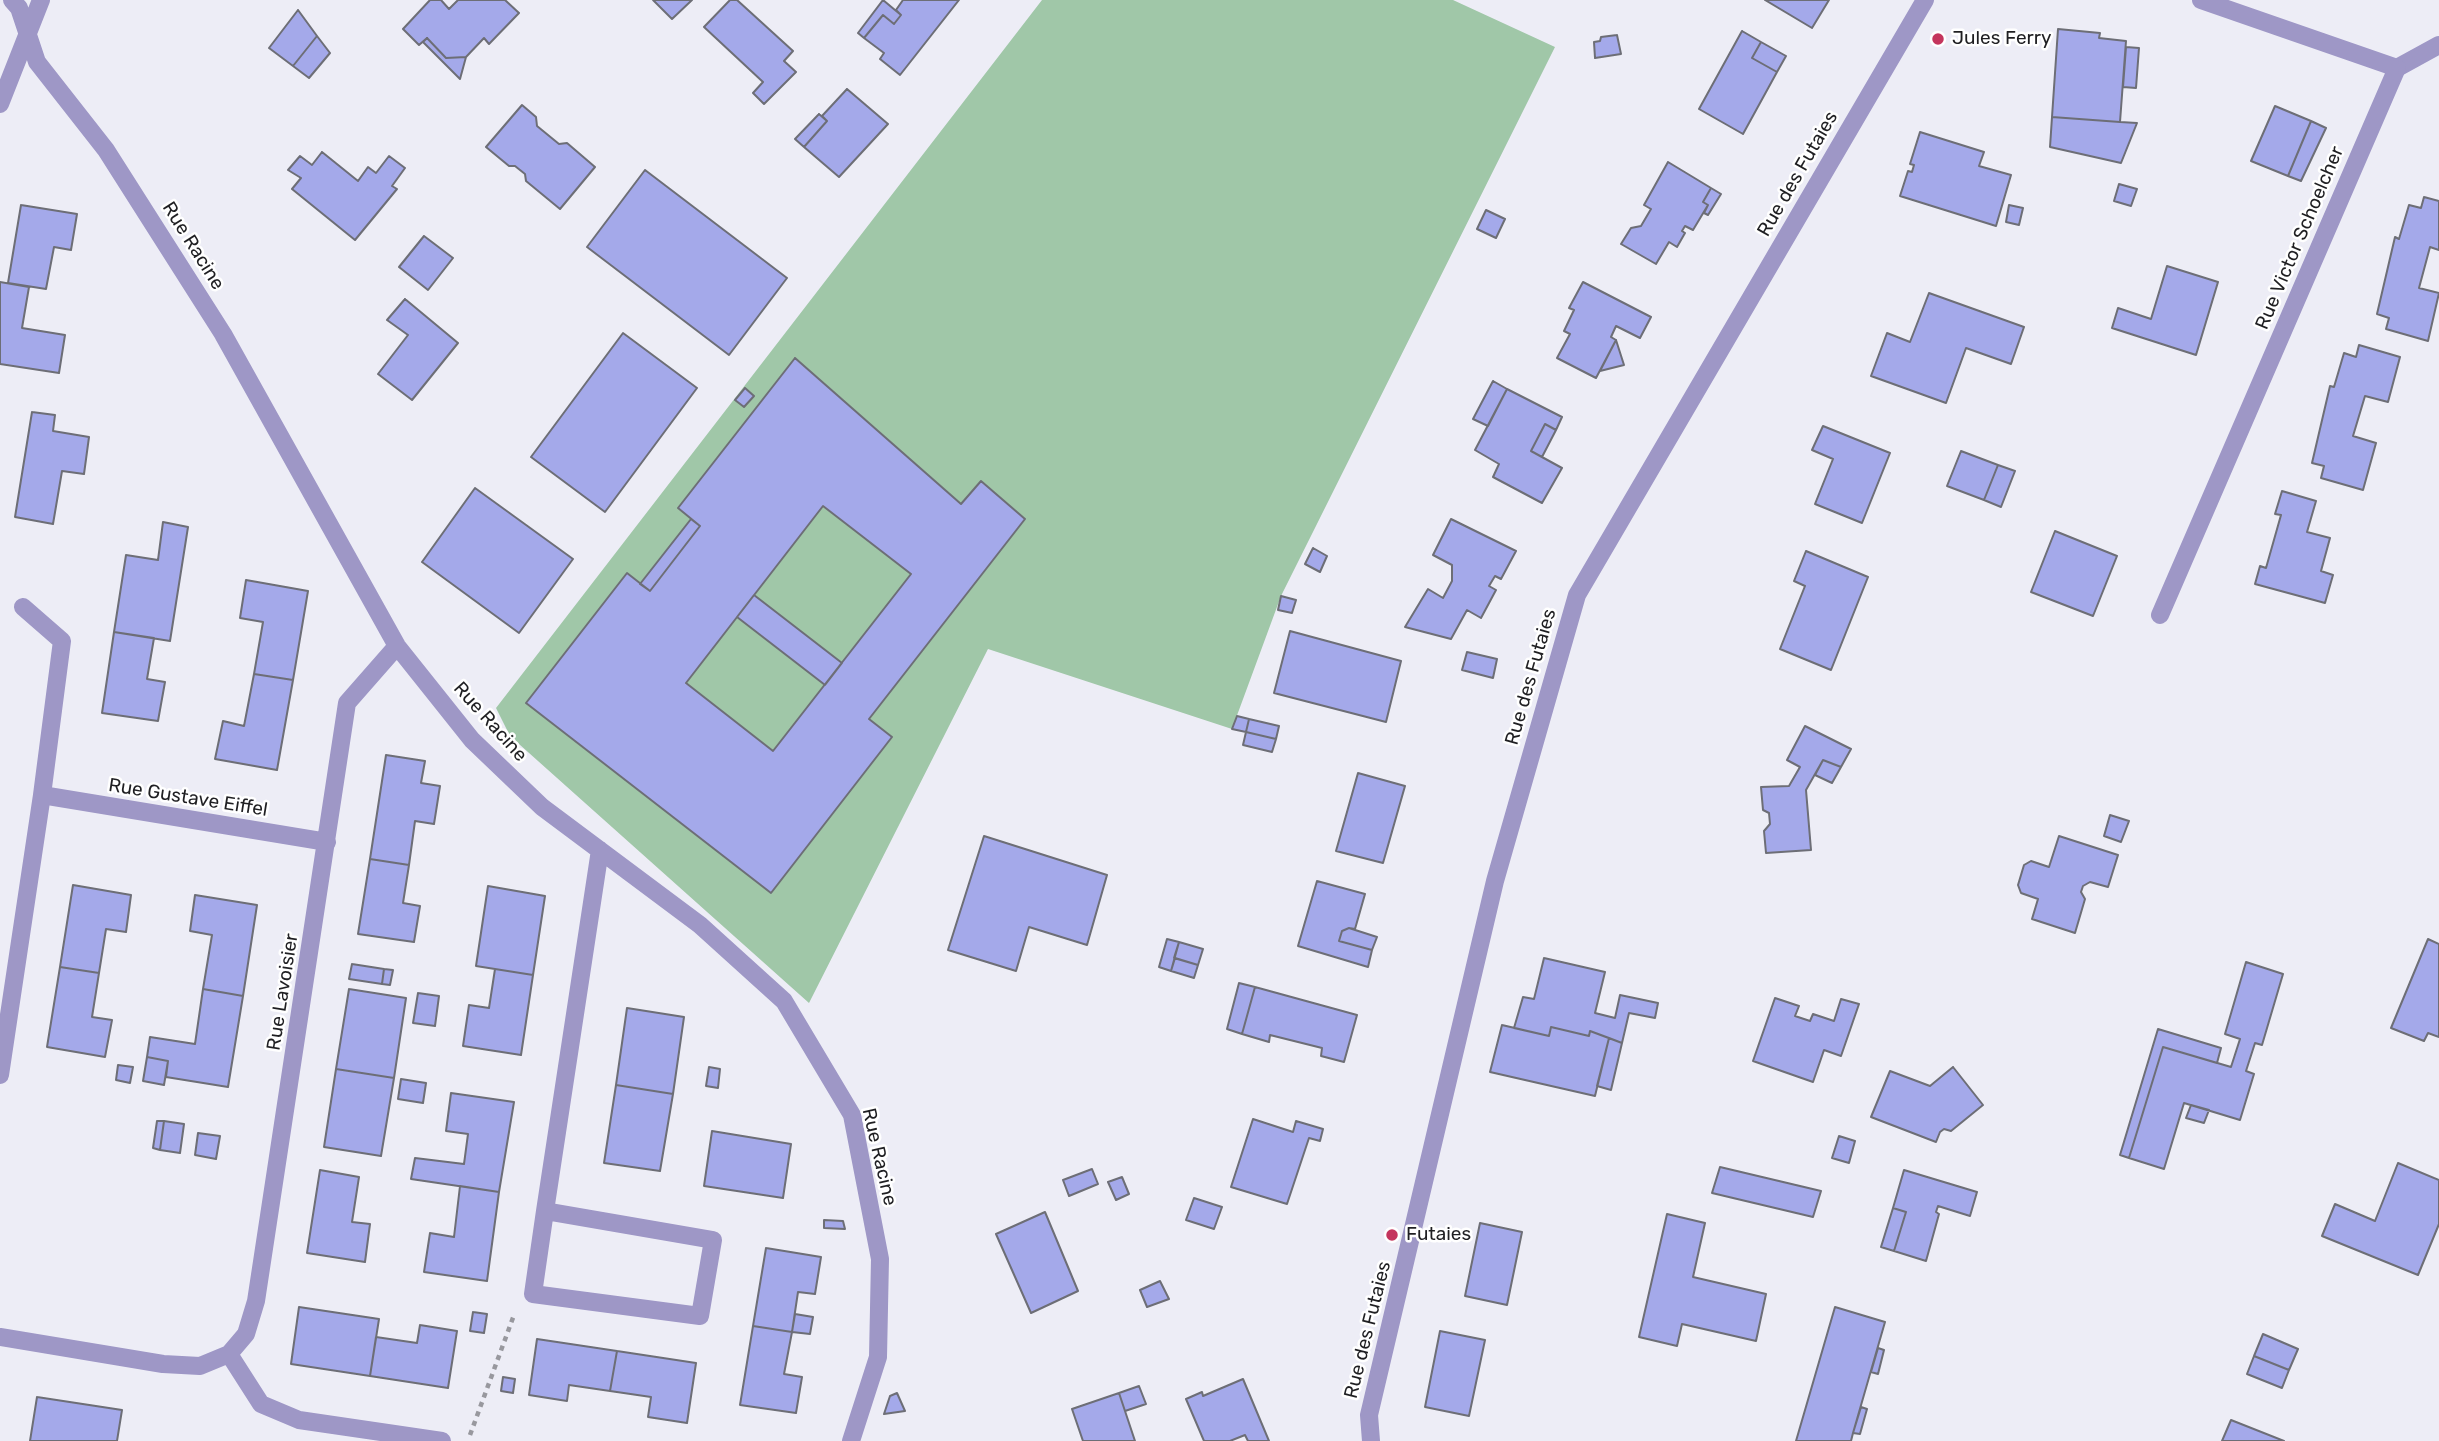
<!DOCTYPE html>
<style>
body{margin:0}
canvas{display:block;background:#ededf6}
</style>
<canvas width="2439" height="1441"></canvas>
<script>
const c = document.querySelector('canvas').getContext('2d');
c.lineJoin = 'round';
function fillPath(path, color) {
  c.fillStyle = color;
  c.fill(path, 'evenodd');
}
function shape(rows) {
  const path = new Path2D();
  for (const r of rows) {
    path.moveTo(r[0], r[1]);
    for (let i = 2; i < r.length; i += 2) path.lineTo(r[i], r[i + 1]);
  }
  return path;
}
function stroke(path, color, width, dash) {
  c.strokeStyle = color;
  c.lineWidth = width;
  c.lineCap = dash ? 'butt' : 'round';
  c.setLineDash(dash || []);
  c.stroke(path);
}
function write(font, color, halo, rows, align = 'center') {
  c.font = font + ' Rubik,sans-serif';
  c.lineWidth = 5;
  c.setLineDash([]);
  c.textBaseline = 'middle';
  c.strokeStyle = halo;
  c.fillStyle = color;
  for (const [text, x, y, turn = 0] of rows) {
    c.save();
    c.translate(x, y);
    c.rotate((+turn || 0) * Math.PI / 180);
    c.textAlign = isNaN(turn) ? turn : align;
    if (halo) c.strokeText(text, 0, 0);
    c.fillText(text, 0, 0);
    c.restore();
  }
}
fillPath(shape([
 [1042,0,1453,0,1555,47,1281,596,1232,729,988,649,809,1003,510,736,496,708]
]), '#a0c7a8');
const building = shape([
 [430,0,441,0,449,9,458,0,505,0,519,13,489,44,484,38,466,57,446,58,427,38,419,45,403,29,430,0],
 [653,0,692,0,672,19,653,0],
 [730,0,737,0,793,51,784,61,796,72,764,104,753,93,763,82,704,27,730,0],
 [883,0,901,15,894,24,883,15,864,38,858,33,883,0],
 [903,0,959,0,900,75,880,59,884,53,864,38,883,15,894,24,901,15,896,10,903,0],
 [1765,0,1829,0,1812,28,1765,0],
 [298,10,317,36,293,66,269,48,298,10],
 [2058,29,2100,33,2099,38,2126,41,2120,122,2052,117,2058,29],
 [1742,31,1761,42,1752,58,1777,72,1743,134,1699,109,1742,31],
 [1617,35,1621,54,1595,58,1594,42,1600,41,1601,37,1617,35],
 [317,36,330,53,309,78,293,66,317,36],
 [427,38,446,58,466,57,460,79,423,42,427,38],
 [1761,42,1786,56,1777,72,1752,58,1761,42],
 [2126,47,2139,48,2136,88,2123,87,2126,47],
 [847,89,888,124,839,177,804,147,827,121,822,116,847,89],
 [522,105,536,117,537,126,559,144,567,143,595,167,560,209,526,181,525,174,515,166,509,166,486,147,522,105],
 [2275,106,2311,121,2288,176,2251,161,2275,106],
 [819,114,827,121,804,147,795,139,819,114],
 [2052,117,2120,122,2137,123,2121,163,2050,147,2052,117],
 [2311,121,2326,128,2301,181,2288,176,2311,121],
 [1920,132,1984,152,1979,166,2011,175,1996,226,1900,196,1908,171,1912,172,1914,165,1910,164,1920,132],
 [322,152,358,181,368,167,376,173,389,156,405,168,392,186,397,189,355,240,292,189,301,178,288,170,300,156,312,165,322,152],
 [1668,162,1711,188,1703,202,1708,205,1693,230,1685,226,1682,231,1685,233,1677,247,1669,242,1656,264,1621,244,1631,228,1641,226,1651,209,1644,205,1668,162],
 [645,170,787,278,729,355,587,247,645,170],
 [2119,184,2137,189,2131,206,2114,201,2119,184],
 [1711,188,1721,194,1708,215,1704,213,1708,205,1703,202,1711,188],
 [2424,197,2439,201,2439,250,2430,247,2419,288,2439,293,2428,341,2386,329,2389,318,2377,314,2395,237,2399,239,2409,205,2421,208,2424,197],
 [21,205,77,214,71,250,54,247,46,289,8,283,21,205],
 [2009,205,2023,208,2019,225,2006,222,2009,205],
 [1486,210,1505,219,1496,238,1477,229,1486,210],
 [424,236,453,258,428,290,399,267,424,236],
 [2167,266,2218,282,2196,355,2112,328,2118,308,2151,319,2167,266],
 [0,282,29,287,22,328,65,335,59,373,0,364,0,282],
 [1583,282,1651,317,1640,338,1616,326,1611,337,1616,340,1596,378,1557,358,1570,334,1564,331,1574,310,1569,308,1583,282],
 [1929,293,2024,327,2011,364,1966,348,1946,403,1871,376,1887,333,1910,342,1929,293],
 [405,299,458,343,412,400,378,374,408,335,387,320,405,299],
 [623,333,697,388,605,512,531,457,623,333],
 [1616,340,1624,365,1600,371,1616,340],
 [2359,345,2400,357,2388,402,2365,396,2353,436,2376,443,2363,490,2321,478,2324,466,2312,463,2330,386,2334,387,2344,353,2356,357,2359,345],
 [795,358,961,504,981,481,1025,519,869,719,892,737,771,893,526,703,627,573,650,591,700,526,678,508,795,358],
 [823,506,911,574,773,751,686,683,823,506],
 [1493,381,1507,389,1488,426,1473,419,1493,381],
 [745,388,754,396,744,407,735,400,745,388],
 [1507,389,1562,417,1556,430,1545,424,1531,451,1562,468,1542,503,1493,477,1499,464,1475,450,1507,389],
 [32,412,55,415,53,431,89,437,84,474,62,471,53,524,15,517,32,412],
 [1545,424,1556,430,1542,457,1531,451,1545,424],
 [1823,426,1890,453,1862,523,1815,504,1833,459,1812,450,1823,426],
 [1961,451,1998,465,1984,500,1947,486,1961,451],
 [1998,465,2015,471,2001,507,1984,500,1998,465],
 [475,488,573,559,519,633,422,562,475,488],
 [2282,491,2316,501,2307,532,2330,538,2321,571,2333,575,2325,603,2255,584,2260,566,2266,568,2281,515,2275,514,2282,491],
 [691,519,700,526,650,591,640,584,691,519],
 [1451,519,1516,551,1501,579,1495,576,1489,586,1496,590,1481,618,1467,610,1451,639,1405,627,1428,589,1443,598,1452,581,1452,565,1433,555,1451,519],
 [163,522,188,527,170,641,114,632,126,555,158,560,163,522],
 [2055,531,2117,556,2093,616,2031,592,2055,531],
 [1313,548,1327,556,1320,572,1305,564,1313,548],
 [1806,551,1868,577,1831,670,1780,649,1805,586,1794,581,1806,551],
 [246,580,308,591,293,680,254,674,263,622,240,618,246,580],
 [754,595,842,663,825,685,737,617,754,595],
 [1281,596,1296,600,1292,613,1278,610,1281,596],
 [1290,631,1401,661,1386,722,1274,693,1290,631],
 [114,632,154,638,147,679,165,682,158,721,102,713,114,632],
 [1467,652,1497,659,1493,678,1462,670,1467,652],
 [254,674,293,680,277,770,215,759,223,721,244,726,254,674],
 [1237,716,1249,719,1246,732,1232,729,1237,716],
 [1249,719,1279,726,1276,739,1246,732,1249,719],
 [1805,726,1851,749,1841,767,1823,760,1806,790,1811,850,1766,853,1764,831,1770,824,1769,813,1763,810,1761,787,1789,786,1800,767,1787,760,1805,726],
 [1246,732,1276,739,1272,752,1243,745,1246,732],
 [386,755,425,761,421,783,440,786,434,824,415,821,409,865,370,859,386,755],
 [1823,760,1841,767,1832,783,1815,775,1823,760],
 [1358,773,1405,786,1383,863,1336,851,1358,773],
 [2110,815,2129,821,2121,842,2104,836,2110,815],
 [984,836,1107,875,1087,945,1029,927,1016,971,948,950,984,836],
 [2059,836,2118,855,2108,887,2090,882,2083,886,2081,892,2085,899,2075,933,2032,919,2038,899,2021,893,2018,885,2024,865,2031,861,2049,867,2059,836],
 [370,859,409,865,403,903,420,906,414,942,358,934,370,859],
 [1317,881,1365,894,1355,929,1349,928,1342,931,1339,941,1372,950,1368,967,1298,946,1317,881],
 [73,885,131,895,126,932,106,929,99,973,60,967,73,885],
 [488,886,545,896,533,975,476,966,488,886],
 [195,895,257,905,243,996,203,989,212,935,190,931,195,895],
 [1349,928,1377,937,1372,950,1339,941,1342,931,1349,928],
 [1167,939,1179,942,1171,971,1159,967,1167,939],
 [2428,939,2439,944,2439,1037,2428,1033,2424,1041,2391,1028,2428,939],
 [1179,942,1203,949,1198,965,1174,958,1179,942],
 [1175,958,1198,965,1194,978,1171,971,1175,958],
 [1544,958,1605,972,1595,1013,1615,1018,1620,995,1658,1003,1655,1018,1629,1013,1622,1043,1590,1031,1589,1036,1551,1027,1549,1036,1514,1028,1523,997,1534,999,1544,958],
 [2246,962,2283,974,2262,1045,2255,1043,2246,1071,2254,1074,2240,1120,2184,1103,2164,1169,2129,1158,2163,1047,2231,1067,2240,1039,2225,1034,2246,962],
 [352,964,384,969,382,984,349,979,352,964],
 [60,967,99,973,92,1017,112,1020,105,1057,47,1047,60,967],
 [384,969,393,970,390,985,382,984,384,969],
 [495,969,533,975,521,1055,463,1046,469,1005,489,1008,495,969],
 [1239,983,1255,987,1242,1034,1227,1029,1239,983],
 [1255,987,1357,1015,1344,1062,1321,1056,1322,1048,1270,1035,1269,1042,1242,1034,1255,987],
 [203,989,243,996,228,1087,166,1077,168,1061,147,1057,150,1037,195,1044,203,989],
 [349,989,406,998,394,1078,336,1069,349,989],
 [418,993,439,996,435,1026,413,1023,418,993],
 [1775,998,1799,1006,1795,1016,1810,1021,1813,1014,1834,1021,1841,999,1859,1004,1841,1056,1824,1050,1813,1082,1753,1061,1775,998],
 [627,1008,684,1017,673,1094,616,1085,627,1008],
 [1502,1025,1549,1036,1551,1027,1589,1036,1590,1031,1609,1038,1595,1096,1490,1072,1502,1025],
 [2158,1029,2221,1048,2217,1063,2163,1047,2129,1158,2120,1155,2158,1029],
 [1609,1038,1622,1043,1611,1090,1597,1086,1609,1038],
 [147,1057,168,1061,164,1085,143,1081,147,1057],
 [118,1065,133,1067,130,1083,116,1080,118,1065],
 [709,1067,720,1069,718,1088,706,1086,709,1067],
 [1953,1067,1983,1105,1951,1131,1944,1129,1940,1132,1936,1142,1871,1117,1890,1071,1930,1086,1953,1067],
 [336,1069,394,1078,381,1156,324,1147,336,1069],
 [401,1079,426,1083,423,1103,398,1099,401,1079],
 [616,1085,673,1094,660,1171,604,1163,616,1085],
 [451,1093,514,1102,499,1192,411,1179,415,1158,464,1164,468,1134,446,1131,451,1093],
 [2191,1105,2209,1110,2204,1123,2186,1118,2191,1105],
 [1253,1119,1293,1132,1296,1121,1323,1129,1320,1141,1309,1138,1287,1204,1231,1187,1253,1119],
 [157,1121,164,1121,160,1150,153,1148,157,1121],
 [164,1121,184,1124,180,1153,160,1150,164,1121],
 [712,1131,791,1144,783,1198,704,1186,712,1131],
 [198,1133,220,1136,216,1159,195,1155,198,1133],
 [1839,1136,1855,1141,1849,1163,1832,1158,1839,1136],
 [2398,1163,2439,1180,2439,1224,2418,1275,2322,1236,2335,1204,2375,1221,2398,1163],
 [1720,1167,1821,1191,1813,1217,1712,1193,1720,1167],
 [1092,1169,1098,1184,1069,1196,1063,1180,1092,1169],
 [320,1170,359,1177,352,1222,370,1224,365,1262,307,1253,320,1170],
 [1904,1170,1977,1192,1970,1216,1938,1206,1936,1212,1939,1214,1926,1261,1894,1251,1906,1212,1893,1208,1904,1170],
 [1122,1177,1129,1194,1116,1200,1108,1182,1122,1177],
 [460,1186,499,1192,487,1281,424,1272,430,1233,454,1237,460,1186],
 [1194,1198,1222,1207,1214,1229,1186,1220,1194,1198],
 [1893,1208,1906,1212,1894,1251,1881,1247,1893,1208],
 [1045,1212,1078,1291,1031,1313,996,1234,1045,1212],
 [1667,1214,1705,1223,1693,1277,1766,1294,1756,1341,1682,1324,1677,1346,1639,1337,1667,1214],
 [824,1220,843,1221,845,1229,824,1228,824,1220],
 [1480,1223,1522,1232,1507,1305,1465,1296,1480,1223],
 [766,1248,821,1257,815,1294,798,1292,792,1332,753,1326,766,1248],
 [1160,1281,1169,1299,1147,1307,1140,1290,1160,1281],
 [299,1307,379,1319,370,1376,291,1364,299,1307],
 [1835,1307,1885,1322,1853,1433,1851,1441,1796,1441,1835,1307],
 [473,1312,487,1314,484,1333,470,1331,473,1312],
 [795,1314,813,1317,810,1334,792,1332,795,1314],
 [420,1325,457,1331,448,1388,370,1376,376,1337,417,1343,420,1325],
 [753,1326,792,1332,784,1374,802,1377,796,1413,740,1405,753,1326],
 [1440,1331,1485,1340,1469,1416,1425,1407,1440,1331],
 [2263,1334,2298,1349,2289,1370,2254,1356,2263,1334],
 [537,1339,617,1351,610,1391,569,1385,567,1401,529,1395,537,1339],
 [1878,1348,1884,1350,1878,1374,1871,1372,1878,1348],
 [617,1351,696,1363,687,1423,648,1417,651,1397,610,1391,617,1351],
 [2254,1356,2289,1370,2282,1388,2247,1374,2254,1356],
 [503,1377,515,1379,513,1393,501,1391,503,1377],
 [1243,1379,1269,1441,1248,1441,1245,1435,1230,1441,1204,1441,1186,1399,1202,1392,1203,1396,1243,1379],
 [1139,1386,1146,1404,1125,1411,1119,1393,1139,1386],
 [897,1393,905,1411,884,1414,890,1396,897,1393],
 [1119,1393,1135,1441,1083,1441,1072,1409,1119,1393],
 [37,1397,122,1410,117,1441,30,1441,37,1397],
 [1861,1407,1867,1409,1860,1434,1853,1433,1861,1407],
 [2231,1420,2284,1441,2222,1441,2231,1420]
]);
fillPath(building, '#a4a9ea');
stroke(building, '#6d6e76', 2);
stroke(shape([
 [470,1435,514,1315]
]), '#98989e', 4.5, [5, 5]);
stroke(shape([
 [2397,68,2439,45]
]), '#9e97c6', 18);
stroke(shape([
 [12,0,19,8,37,62,106,150,223,334,397,646,472,740,542,807,700,925,784,1001,852,1115,880,1259,878,1357,851,1441],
 [0,104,41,0],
 [23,607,62,641,42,795,327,842],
 [2160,615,2397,68,2201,0],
 [0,1075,42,795],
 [545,1211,713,1240,700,1316,533,1294,545,1211,600,850],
 [0,1337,163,1364,200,1366,229,1354,246,1334,256,1301,347,703,397,646],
 [229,1354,261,1404,299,1420,442,1441],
 [1371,1441,1369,1415,1495,881,1577,595,1925,0]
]), '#9e97c6', 18);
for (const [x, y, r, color] of [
 [1938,39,7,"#c4355d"],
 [1392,1235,7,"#c4355d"]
]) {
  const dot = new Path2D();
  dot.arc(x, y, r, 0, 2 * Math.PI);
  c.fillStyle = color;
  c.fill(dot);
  stroke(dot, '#fff', 2.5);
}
write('19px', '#1f1f22', '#fff', [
 ["Jules Ferry",1952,39],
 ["Futaies",1406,1235]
], 'left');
write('19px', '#1f1f22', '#fff', [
 ["Rue des Futaies",1798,174,-60],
 ["Rue Victor Schoelcher",2300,238,-67],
 ["Rue Racine",193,246,58],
 ["Rue des Futaies",1531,677,-74],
 ["Rue Racine",490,722,48],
 ["Rue Gustave Eiffel",188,798,9],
 ["Rue Lavoisier",283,992,-81],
 ["Rue Racine",879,1157,77],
 ["Rue des Futaies",1368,1330,-76]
]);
</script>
